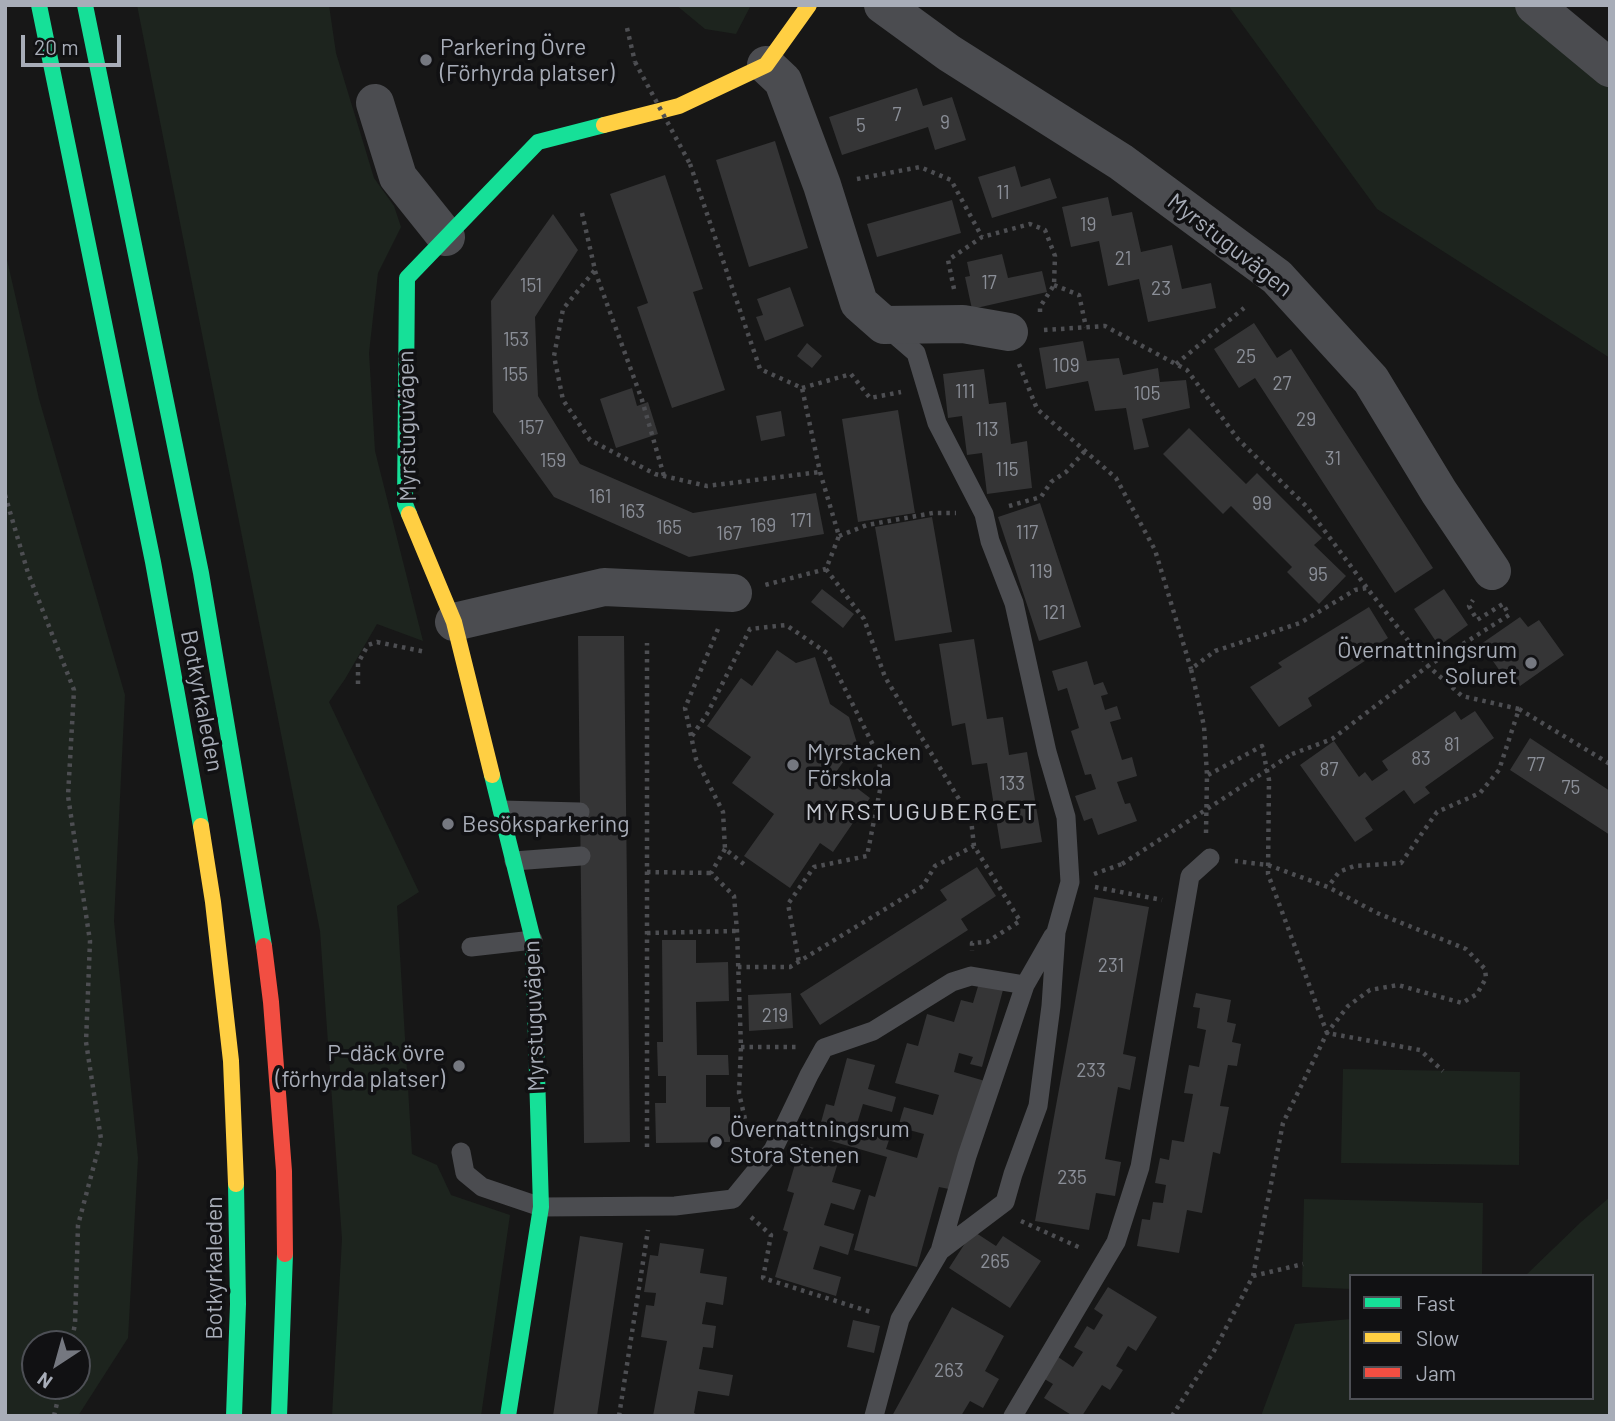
<!DOCTYPE html>
<meta charset="utf-8">
<style>
body{margin:0}
#map{position:relative;width:1615px;height:1421px;overflow:hidden;background:#171717;font-family:Barlow,sans-serif}
canvas{display:block}
.frame{position:absolute;inset:0;border:7px solid #a8adb8;pointer-events:none}
.legend{position:absolute;left:1349px;top:1274px;width:245px;height:126px;box-sizing:border-box;background:#111113;border:2px solid #4d4f55;margin:0;padding:9px 12px;list-style:none;font-size:21px;color:#a8adb8}
.legend li{display:flex;align-items:center;gap:14px;height:35px}
.legend b{width:35px;border:2px solid #4d4f55}
.north{position:absolute;left:21px;top:1330px;width:70px;height:70px;box-sizing:border-box;background:#111113;border:2px solid #4d4f55;border-radius:50%;rotate:216deg;font-size:19px;font-weight:700;line-height:28px;text-align:center;color:#a8adb8}
.north::after{content:'';display:block;margin:auto;width:24px;height:32px;background:#757880;clip-path:polygon(50% 0,100% 100%,50% 72%,0 100%)}
.scale{position:absolute;left:21px;top:35px;width:100px;height:32px;box-sizing:border-box;border:4px solid #a8adb8;border-top:0;padding-left:9px;font-size:21px;line-height:24px;white-space:nowrap;color:#a8adb8;-webkit-text-stroke:5px #111113;paint-order:stroke}
</style>
<div id="map">
<canvas width="1615" height="1421"></canvas>
<div class="frame"></div>
<ul class="legend">
<li><b style="height:9px;background:#16e098"></b>Fast</li>
<li><b style="height:9px;background:#ffcf43"></b>Slow</li>
<li><b style="height:9px;background:#f24e42"></b>Jam</li>
</ul>
<div class="north">N</div>
<div class="scale">20 m</div>
</div>
<script>
const c = document.querySelector('canvas').getContext('2d');
c.lineJoin = 'round';
function fillPath(path, color) {
  c.fillStyle = color;
  c.fill(path, 'evenodd');
}
function shape(rows) {
  const path = new Path2D();
  for (const r of rows) {
    path.moveTo(r[0], r[1]);
    for (let i = 2; i < r.length; i += 2) path.lineTo(r[i], r[i + 1]);
  }
  return path;
}
function stroke(path, color, width, dash) {
  c.strokeStyle = color;
  c.lineWidth = width;
  c.lineCap = dash ? 'butt' : 'round';
  c.setLineDash(dash || []);
  c.stroke(path);
}
function write(font, color, halo, rows, align = 'center') {
  c.font = font + ' Barlow,sans-serif';
  c.lineWidth = 7;
  c.setLineDash([]);
  c.textBaseline = 'middle';
  c.strokeStyle = halo;
  c.fillStyle = color;
  for (const [text, x, y, turn = 0] of rows) {
    c.save();
    c.translate(x, y);
    c.rotate((+turn || 0) * Math.PI / 180);
    c.textAlign = isNaN(turn) ? turn : align;
    if (halo) c.strokeText(text, 0, 0);
    c.fillText(text, 0, 0);
    c.restore();
  }
}
fillPath(shape([
 [137,5,329,5,336,53,374,178,394,206,401,227,378,273,369,353,375,451,423,641,377,624,345,679,329,702,419,892,397,906,412,1154,437,1165,451,1195,510,1215,481,1416,332,1416,342,1239,320,931],
 [676,5,751,5,736,34,705,29],
 [1228,5,1517,5,1610,87,1610,358,1377,209],
 [5,251,39,399,125,695,114,921,138,1158,128,1338,78,1416,5,1416],
 [77,1344,77,1386,35,1386,35,1344],
 [1343,1069,1520,1072,1519,1165,1341,1163],
 [1610,1197,1610,1416,1261,1416,1295,1324,1351,1319,1351,1398,1592,1398,1592,1276,1525,1276,1581,1222],
 [1304,1199,1483,1203,1482,1276,1351,1276,1351,1289,1302,1287]
]), '#1d241e');
fillPath(shape([
 [917,88,923,106,952,97,966,140,935,150,928,127,842,155,829,117],
 [775,141,808,248,749,267,716,160],
 [1015,166,1021,187,1050,178,1057,198,992,218,978,177],
 [665,175,703,289,693,292,725,390,672,408,637,307,648,303,610,194],
 [1108,197,1112,216,1132,212,1141,252,1172,245,1182,289,1211,283,1216,308,1148,322,1139,279,1108,286,1099,241,1071,247,1062,207],
 [952,200,961,233,877,257,867,224],
 [553,214,578,250,535,317,538,396,580,464,693,513,816,493,824,534,689,557,554,497,493,412,491,301],
 [1002,254,1008,278,1042,271,1047,292,972,309,965,277,970,276,967,262],
 [790,287,804,326,765,341,756,317,763,315,757,299],
 [1254,323,1277,358,1291,349,1433,568,1395,593,1255,378,1239,388,1214,349],
 [1083,341,1087,361,1119,358,1123,375,1158,368,1160,382,1186,380,1190,408,1142,419,1149,447,1134,450,1126,408,1095,411,1088,381,1046,389,1039,348],
 [807,343,822,356,812,368,797,356],
 [984,369,989,404,1006,402,1011,444,1027,441,1032,488,987,494,982,453,967,455,962,416,948,418,943,374],
 [632,388,637,406,648,402,658,434,616,448,600,399],
 [898,410,915,513,858,522,842,419],
 [781,411,785,436,761,441,756,416],
 [1189,428,1246,484,1257,473,1322,538,1314,545,1346,576,1319,604,1287,572,1292,567,1231,506,1223,514,1163,454],
 [1040,503,1081,627,1039,641,998,517],
 [932,517,952,632,895,641,875,527],
 [822,589,854,614,843,628,811,602],
 [1444,589,1468,625,1439,646,1414,609],
 [1369,607,1388,638,1374,647,1377,653,1308,698,1312,706,1279,727,1250,687,1282,667,1278,663],
 [1520,617,1528,627,1539,620,1564,655,1520,686,1508,669,1502,674,1481,644],
 [578,636,624,636,630,1142,584,1143],
 [974,639,987,719,1003,717,1009,755,1027,752,1042,842,1001,849,987,763,972,765,965,723,952,726,939,644],
 [777,650,796,663,815,657,830,704,849,717,857,743,836,772,870,798,833,852,820,843,790,888,744,856,774,814,732,783,751,757,707,726,741,678,752,686],
 [1087,661,1094,685,1103,682,1108,694,1101,696,1105,710,1117,706,1121,719,1110,722,1122,760,1132,757,1137,776,1117,782,1125,804,1130,803,1137,821,1098,835,1092,818,1084,821,1075,796,1096,789,1091,774,1085,775,1071,731,1079,728,1067,688,1058,691,1052,671],
 [1455,711,1461,720,1475,711,1494,738,1425,787,1430,793,1414,804,1404,790,1365,818,1373,830,1355,842,1300,765,1334,741,1359,777,1365,772,1372,781,1388,770,1382,761],
 [1530,738,1610,791,1610,835,1510,770],
 [977,867,996,896,961,919,968,930,820,1025,800,994,947,900,940,890],
 [1094,897,1149,907,1123,1054,1136,1057,1130,1090,1118,1087,1105,1159,1121,1162,1115,1196,1096,1193,1089,1230,1035,1221],
 [662,940,696,940,696,963,728,962,729,1001,696,1002,697,1055,728,1055,729,1075,706,1075,706,1107,730,1107,730,1142,656,1143,655,1103,666,1103,666,1076,658,1076,657,1042,663,1042],
 [979,983,1003,990,982,1067,970,1064,973,1057,959,1053,954,1072,985,1081,949,1189,939,1187,917,1267,854,1250,869,1195,875,1197,887,1157,817,1137,826,1104,834,1106,847,1058,875,1065,868,1089,896,1097,892,1112,863,1104,855,1130,889,1140,886,1149,917,1158,924,1134,898,1127,904,1107,933,1115,939,1095,895,1083,907,1043,918,1046,927,1014,954,1022,961,1000,973,1003],
 [791,993,793,1028,749,1031,748,995],
 [1196,993,1231,1000,1227,1022,1236,1024,1232,1042,1241,1044,1237,1066,1228,1065,1220,1106,1229,1107,1220,1154,1213,1152,1202,1213,1187,1210,1179,1253,1137,1246,1142,1219,1150,1220,1153,1202,1163,1203,1166,1185,1155,1183,1160,1158,1169,1160,1172,1140,1184,1142,1193,1094,1184,1093,1189,1065,1199,1067,1206,1030,1197,1028,1200,1008,1193,1007],
 [801,1144,840,1156,832,1182,861,1190,854,1210,831,1203,824,1225,854,1234,848,1255,820,1246,813,1269,841,1277,836,1296,775,1277,788,1232,783,1230,794,1193,787,1191],
 [973,1231,996,1246,1003,1236,1041,1261,1010,1308,949,1268],
 [580,1236,623,1243,597,1416,553,1416],
 [660,1243,704,1249,700,1273,727,1277,723,1305,706,1302,702,1324,716,1326,713,1348,703,1347,699,1369,733,1375,729,1396,698,1391,694,1413,700,1416,653,1416,667,1341,641,1337,646,1305,654,1306,656,1293,644,1292,650,1255,658,1256],
 [1108,1287,1157,1317,1136,1351,1128,1346,1116,1366,1123,1370,1110,1390,1102,1385,1082,1416,1073,1416,1044,1398,1053,1384,1041,1377,1055,1355,1073,1367,1083,1352,1074,1347,1087,1326,1094,1330,1103,1315,1094,1309],
 [952,1307,1004,1336,985,1371,999,1379,983,1408,970,1401,961,1416,892,1416],
 [853,1320,880,1326,874,1353,847,1347]
]), '#353536');
stroke(shape([
 [627,28,635,62],
 [690,164,760,369,802,388,820,472,839,536,826,569,765,585],
 [857,179,920,167,951,180,982,237],
 [582,213,595,270,563,309,554,356,563,400,590,440,655,474,707,486,820,472],
 [595,271,642,400,664,476],
 [1054,285,1079,295,1086,327],
 [954,289,948,260,982,237,1030,224,1045,230,1055,256,1054,285,1040,307,1040,312],
 [1044,330,1105,326,1187,370,1238,439,1307,507,1367,588],
 [1019,364,1037,409,1116,478,1155,550,1191,669],
 [1176,364,1244,308],
 [802,388,851,374,870,398,901,392],
 [5,495,28,573,74,690,68,796,90,941,86,1042,101,1139,78,1225,75,1324,71,1344],
 [1009,506,1041,497,1051,482,1066,472,1085,451],
 [839,536,867,525,933,513,956,513],
 [826,569,864,619,885,677,971,819,974,846,1020,921,987,942,972,943,972,951],
 [718,629,685,708,696,759,723,812,725,849,745,865],
 [358,684,358,663,368,645,377,642,426,652],
 [1519,709,1610,764],
 [692,736,707,714,750,629,786,625,827,653,879,757,881,785,867,856,814,867,788,904,799,962],
 [1292,754,1332,739,1428,666,1462,696,1519,709,1499,770,1480,793,1437,812,1401,863,1354,866,1339,872,1328,887],
 [1208,775,1262,746,1269,780,1268,874,1327,1033,1420,1050,1443,1071],
 [1206,833,1207,775,1204,726,1191,669,1215,651,1300,623,1355,590,1367,588,1428,666,1509,615,1503,604,1477,620,1469,606,1473,600],
 [725,849,711,873,734,896,737,931,741,1047,739,1093,747,1128,752,1132],
 [647,872,711,873],
 [1094,874,1122,864],
 [1095,887,1162,900],
 [647,933,737,931],
 [738,967,790,967,923,886,935,866,974,846],
 [741,1047,796,1047],
 [647,1147,647,643],
 [751,1217,771,1235,763,1278,874,1313],
 [1021,1221,1083,1249],
 [1253,1276,1303,1264],
 [54,1416,61,1386],
 [619,1416,648,1230],
 [1172,1416,1214,1351,1253,1276,1283,1123,1327,1033,1348,1006,1370,990,1398,985,1462,1003,1477,994,1486,978,1485,969,1466,949,1377,913,1328,887,1268,865,1235,861]
]), '#4d4e52', 4.5, [3.5, 5]);
stroke(shape([
 [502,810,580,812],
 [514,861,581,856],
 [471,947,533,940],
 [461,1152,465,1173,482,1187,541,1207,675,1206,733,1199,773,1150,809,1075,824,1048,873,1031,952,982,971,976,1025,985],
 [940,1251,967,1156,1025,985,1053,936],
 [874,1416,900,1319,940,1251,1005,1202,1013,1174,1038,1106,1051,1006,1056,932,1070,882,1066,817,1047,752,1014,603,990,541,984,514,937,423,916,353,887,328],
 [1013,1416,1116,1242,1140,1167,1190,876,1210,858]
]), '#4b4c50', 19);
stroke(shape([
 [883,5,949,53,1121,162,1277,277,1371,380,1439,492,1492,571],
 [1534,5,1610,68],
 [766,65,783,81,822,185,859,303,884,325,963,324,1009,332],
 [375,103,398,177,446,237],
 [454,622,604,587,733,593]
]), '#4b4c50', 38);
stroke(shape([
 [39,5,153,562,201,826],
 [85,5,201,573,264,946],
 [409,514,405,504,407,278,538,142,604,125],
 [492,775,533,940,541,1207,508,1416],
 [234,1416,238,1304,236,1184],
 [279,1416,285,1254]
]), '#16e098', 16);
stroke(shape([
 [604,125,679,106,766,65,809,5],
 [409,514,454,622,492,775],
 [201,826,213,902,231,1061,236,1184]
]), '#ffcf43', 16);
stroke(shape([
 [264,946,271,1002,284,1171,285,1254]
]), '#f24e42', 16);
stroke(shape([
 [635,62,690,164],
 [1122,864,1292,754]
]), '#4d4e52', 4.5, [3.5, 5]);
for (const [x, y, r, color] of [
 [426,60,7,"#757880"],
 [1531,663,7,"#757880"],
 [793,765,7,"#757880"],
 [448,824,7,"#757880"],
 [459,1066,7,"#757880"],
 [716,1142,7,"#757880"]
]) {
  const dot = new Path2D();
  dot.arc(x, y, r, 0, 2 * Math.PI);
  c.fillStyle = color;
  c.fill(dot);
  stroke(dot, '#111113', 2.5);
}
write('19px', '#8b8f98', null, [
 ["7",897,115],
 ["9",945,123],
 ["5",861,126],
 ["11",1003,193],
 ["19",1088,225],
 ["21",1123,259],
 ["17",989,283],
 ["151",531,286],
 ["23",1161,289],
 ["153",516,340],
 ["25",1246,357],
 ["109",1066,366],
 ["155",515,375],
 ["27",1282,384],
 ["111",965,392],
 ["105",1147,394],
 ["29",1306,420],
 ["157",531,428],
 ["113",987,430],
 ["31",1333,459],
 ["159",553,461],
 ["115",1007,470],
 ["161",600,497],
 ["99",1262,504],
 ["163",632,512],
 ["171",801,521],
 ["169",763,526],
 ["165",669,528],
 ["117",1027,533],
 ["167",729,534],
 ["119",1041,572],
 ["95",1318,575],
 ["121",1054,613],
 ["81",1452,745],
 ["83",1421,759],
 ["77",1536,765],
 ["87",1329,770],
 ["133",1012,784],
 ["75",1571,788],
 ["231",1111,966],
 ["219",775,1016],
 ["233",1091,1071],
 ["235",1072,1178],
 ["265",995,1262],
 ["263",949,1371]
]);
write('23px', '#a8adb8', '#111113', [
 ["Parkering Övre",440,47],
 ["(Förhyrda platser)",440,73],
 ["Övernattningsrum",1517,650,"right"],
 ["Soluret",1517,676,"right"],
 ["Myrstacken",807,752],
 ["Förskola",807,778],
 ["Besöksparkering",462,824],
 ["P-däck övre",445,1053,"right"],
 ["(förhyrda platser)",445,1079,"right"],
 ["Övernattningsrum",730,1129],
 ["Stora Stenen",730,1155]
], 'left');
write('23px', '#a8adb8', '#111113', [
 ["Myrstuguvägen",1230,245,38],
 ["Myrstuguvägen",407,426,-91],
 ["Botkyrkaleden",202,701,79],
 ["Myrstuguvägen",534,1016,-92],
 ["Botkyrkaleden",214,1268,-90]
]);
c.letterSpacing = '2px';
write('24px', '#c9ccd4', '#111113', [
 ["MYRSTUGUBERGET",922,812]
]);
c.letterSpacing = '0px';
</script>
